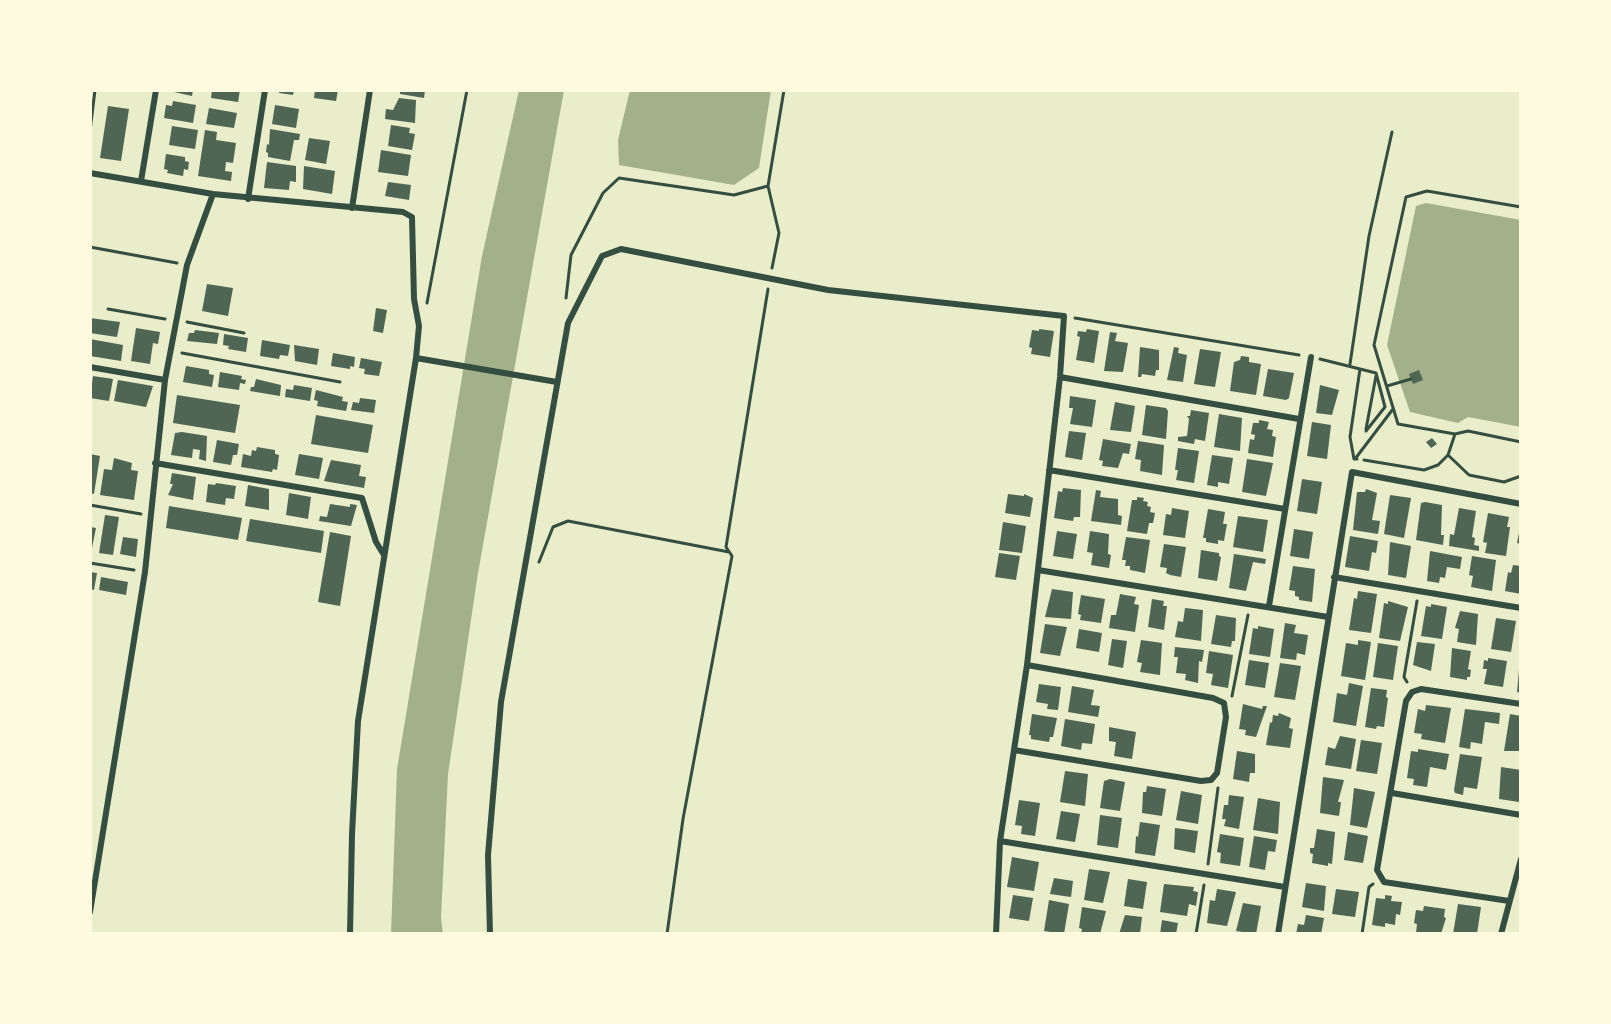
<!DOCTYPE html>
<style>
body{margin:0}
#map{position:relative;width:1611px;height:1024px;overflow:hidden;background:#e9edc9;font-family:"Noto Serif",serif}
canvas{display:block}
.frame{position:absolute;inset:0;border:92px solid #fefae0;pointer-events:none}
</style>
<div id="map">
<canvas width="1611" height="1024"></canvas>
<div class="frame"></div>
</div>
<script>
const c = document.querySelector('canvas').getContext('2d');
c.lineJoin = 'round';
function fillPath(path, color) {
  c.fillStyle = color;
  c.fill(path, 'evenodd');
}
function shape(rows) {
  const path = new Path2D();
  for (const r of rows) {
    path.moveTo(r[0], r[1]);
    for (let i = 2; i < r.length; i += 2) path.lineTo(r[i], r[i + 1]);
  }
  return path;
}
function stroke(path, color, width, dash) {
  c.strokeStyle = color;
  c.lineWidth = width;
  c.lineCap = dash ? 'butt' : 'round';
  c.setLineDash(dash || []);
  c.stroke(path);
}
fillPath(shape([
 [519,90,564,90,478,573,448,774,441,918,443,934,391,934,397,769,482,256],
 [630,90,771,90,759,168,734,185,619,165,618,140],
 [1426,203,1521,220,1521,427,1468,417,1458,423,1410,412,1387,345,1416,206]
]), '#a3b18a');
fillPath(shape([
 [165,90,193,90,192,96],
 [212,90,240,90,238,102,211,98],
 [280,90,294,90,293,95,279,93],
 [315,90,338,90,336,101,314,98],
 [400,90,425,90,424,98,400,94],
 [399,98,416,100,415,123,385,119,386,109,393,110],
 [173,101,196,105,193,123,164,118,166,105,172,106],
 [275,105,299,109,296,128,272,124],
 [108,106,129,109,121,161,100,158],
 [209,108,237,113,234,128,206,124],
 [391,125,410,128,409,133,415,134,412,150,388,146],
 [172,126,198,130,195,149,169,145],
 [270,129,300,134,299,140,294,140,290,161,268,157,268,153,266,152,267,144,269,145],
 [205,130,217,132,216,140,236,143,233,163,226,162,225,171,232,172,231,181,198,176],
 [309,138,330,141,326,164,305,160],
 [381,150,411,155,408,176,378,172],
 [166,154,185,157,185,161,189,162,188,170,184,169,183,176,167,173,168,170,164,169],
 [267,162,296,166,296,182,290,181,289,190,264,188],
 [304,166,335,171,332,194,303,189],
 [388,182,411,185,409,200,385,196],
 [207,284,233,288,228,316,202,311],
 [376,308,387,310,383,333,373,331],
 [90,318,120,322,117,337,90,333],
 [136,328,160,332,158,344,153,343,150,364,131,361],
 [1039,329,1054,331,1050,357,1031,354,1032,348,1029,347,1032,330,1039,331],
 [1087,329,1099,331,1094,363,1076,360,1080,337,1077,336,1078,331,1086,332],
 [195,330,219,333,217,344,187,341,189,333,194,333],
 [1110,332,1117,333,1115,341,1128,343,1123,372,1104,371],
 [224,334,248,338,246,352,228,349,229,346,223,345],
 [90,339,123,345,121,361,90,356],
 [262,340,290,345,288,356,280,355,279,359,260,356],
 [294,345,319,349,317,365,295,361],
 [1140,347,1159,350,1159,370,1156,370,1155,376,1142,374,1141,377,1138,377],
 [1174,347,1179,348,1178,353,1187,355,1183,382,1167,380],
 [1200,349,1221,352,1215,387,1194,384],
 [333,353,355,357,354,367,350,366,350,369,331,366],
 [1241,356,1249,357,1249,362,1261,364,1256,395,1230,391,1234,362,1240,360],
 [361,358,382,362,379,376,364,374,365,369,359,368],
 [186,366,209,370,209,374,214,375,212,387,183,382],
 [1268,369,1294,373,1289,398,1286,400,1263,396],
 [1419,370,1423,380,1413,384,1409,374],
 [220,372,242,376,241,379,246,380,245,384,240,383,239,390,218,387],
 [93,376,113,379,109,401,90,398],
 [256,379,281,385,280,396,250,391,251,387,254,387],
 [118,380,153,386,146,407,114,401],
 [294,385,312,388,310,401,285,397,286,389,293,390],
 [1320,385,1339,390,1332,415,1316,413],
 [316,390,343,397,342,401,348,402,346,411,317,406,318,401,314,400],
 [177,395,240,405,235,433,173,423],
 [1070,396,1096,400,1092,427,1070,424,1073,408,1069,408],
 [360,398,376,400,374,413,351,410,353,402,359,403],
 [1115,402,1135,406,1131,432,1110,430],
 [1146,405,1166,408,1168,411,1166,439,1142,435],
 [1191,410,1209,413,1205,441,1195,439,1194,444,1178,441,1178,437,1187,436,1189,419,1187,416,1190,416],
 [1219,414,1242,418,1240,451,1214,447],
 [316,415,373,425,368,453,311,444],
 [1259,420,1269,422,1267,429,1273,430,1272,436,1276,437,1273,457,1248,453,1250,439,1254,440,1255,435,1251,434,1253,423,1259,423],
 [1312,422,1331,425,1327,459,1307,456],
 [1069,431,1086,433,1082,460,1065,457],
 [182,432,207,436,206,461,199,459,200,450,193,449,192,458,171,455,175,433],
 [1432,438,1437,444,1431,448,1426,442],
 [1103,439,1131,444,1129,454,1123,453,1118,468,1102,466,1103,461,1099,460],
 [217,440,239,444,237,455,233,455,231,465,213,462],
 [1138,441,1164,445,1162,475,1140,471,1141,460,1135,459],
 [257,447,275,450,275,454,279,455,277,470,273,469,272,472,241,467,243,454,251,456,252,450,256,451],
 [1178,448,1199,451,1194,483,1176,480,1178,470,1175,470],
 [90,454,100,456,94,494,90,493],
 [299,454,323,458,319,479,295,475],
 [1212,455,1233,458,1229,484,1218,482,1218,487,1207,485],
 [114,458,132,463,131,470,138,471,134,500,100,495,104,469,112,470],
 [1247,459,1273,463,1266,496,1242,492],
 [331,460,361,465,359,476,366,477,364,488,324,481],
 [172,473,196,477,193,500,168,495,173,484,170,484],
 [1302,479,1322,482,1317,514,1297,511],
 [216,483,236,486,234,499,226,498,225,505,206,502,208,484,215,485],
 [248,485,269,489,269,510,245,506],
 [1063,488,1081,490,1080,517,1074,517,1073,521,1054,518,1058,491,1062,492],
 [1366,489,1377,493,1372,520,1380,521,1378,534,1353,530,1357,492,1365,492],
 [1096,490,1101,491,1100,497,1118,499,1118,515,1122,516,1121,525,1091,521],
 [289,493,311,497,308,519,286,515],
 [1008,494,1024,496,1024,494,1033,498,1030,517,1005,513],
 [1390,495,1411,498,1404,538,1384,534],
 [1137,497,1144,498,1143,501,1148,502,1147,506,1151,507,1150,512,1155,513,1153,523,1149,523,1147,534,1127,531,1132,500,1137,500],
 [1425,502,1442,505,1441,535,1444,535,1443,545,1416,540,1421,503],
 [330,504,350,507,350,504,357,505,351,526,319,521,320,516,327,517],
 [169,506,242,518,238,540,166,528],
 [1172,508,1189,511,1185,538,1163,535,1166,514,1171,515],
 [1459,508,1476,511,1472,537,1475,538,1474,545,1479,546,1479,551,1449,546,1450,534,1454,535],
 [1208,509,1225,512,1223,524,1227,524,1224,541,1218,540,1218,544,1206,542,1206,538,1203,538],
 [1488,513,1509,517,1507,527,1510,527,1506,556,1485,553,1487,543,1483,542],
 [105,515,119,517,113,555,99,553],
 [1238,516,1268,520,1263,552,1233,547],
 [250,519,324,531,321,553,246,541],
 [1003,522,1026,526,1022,553,999,550],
 [90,527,96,528,91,553,90,553],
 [1520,528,1521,528,1521,544,1517,543],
 [1294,529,1313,532,1309,559,1290,556],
 [1057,531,1077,534,1073,559,1053,556],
 [1090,531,1109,534,1108,554,1111,555,1109,568,1091,565,1093,553,1087,552],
 [330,532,351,536,340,606,318,602],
 [1350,536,1378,541,1376,553,1372,552,1369,571,1345,567],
 [123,537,138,539,136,557,120,554],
 [1126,537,1150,540,1145,573,1130,570,1130,566,1125,566,1126,560,1122,560],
 [1390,542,1411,546,1406,578,1388,575],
 [1164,544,1186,547,1181,577,1170,575,1166,573,1167,568,1160,567],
 [1201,550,1219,553,1219,556,1221,557,1217,581,1198,578],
 [1430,551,1462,557,1460,569,1447,567,1445,578,1440,577,1439,583,1427,581],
 [999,553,1020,556,1016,580,995,577],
 [1234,554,1266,559,1265,564,1253,562,1246,591,1229,588],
 [1472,556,1496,560,1492,591,1471,587,1473,576,1469,575],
 [1513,565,1521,566,1521,594,1505,591,1508,572,1511,573],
 [1293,566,1315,569,1312,602,1299,600,1299,597,1295,596,1295,591,1289,590],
 [90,572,97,573,94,590,90,589],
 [101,577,128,582,126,595,99,590],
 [1052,589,1073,592,1071,619,1045,617],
 [1358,591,1377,594,1371,633,1349,630,1354,598,1357,599],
 [1120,594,1136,597,1134,604,1139,605,1135,632,1109,628,1111,615,1116,615],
 [1081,595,1105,599,1101,623,1080,620,1081,615,1078,614],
 [1152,599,1164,601,1163,606,1167,606,1164,630,1148,627],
 [1388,601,1408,607,1400,641,1379,638,1384,603,1388,604],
 [1431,604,1447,607,1442,639,1421,636,1426,606,1431,607],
 [1185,608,1203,610,1201,641,1175,637,1178,621,1183,622],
 [1460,611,1478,614,1476,645,1457,642,1459,629,1455,628],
 [1216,615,1236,618,1235,641,1232,641,1231,647,1211,644],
 [1496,618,1516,621,1511,652,1491,649],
 [1285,623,1296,625,1294,633,1308,635,1305,655,1297,653,1296,660,1280,658],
 [1045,624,1067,627,1060,656,1040,653],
 [1258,626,1274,629,1270,657,1249,654,1253,628,1258,629],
 [1079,629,1102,633,1099,652,1076,648],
 [1112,639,1127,641,1123,668,1108,665],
 [1141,640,1162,643,1160,675,1140,672,1142,663,1137,662],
 [1358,640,1371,642,1365,680,1341,676,1346,643,1358,645],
 [1417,642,1435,644,1431,671,1413,665],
 [1378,643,1398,646,1393,680,1373,677],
 [1175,647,1204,650,1202,662,1199,661,1198,683,1185,680,1186,674,1176,673,1178,657,1174,657],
 [1452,648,1471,651,1468,669,1471,670,1470,677,1467,677,1467,680,1450,677],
 [1209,651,1233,655,1228,688,1211,685,1213,674,1206,673],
 [1488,658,1507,661,1503,687,1484,684,1487,669,1483,669,1484,660,1488,661],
 [1520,659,1521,659,1521,693,1517,692],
 [1249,660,1269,663,1265,688,1245,685],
 [1280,663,1301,666,1295,700,1274,697],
 [1349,683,1363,686,1356,726,1333,722,1337,693,1347,695],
 [1039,684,1061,687,1058,710,1047,709,1048,704,1036,702],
 [1072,686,1094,690,1091,705,1100,706,1098,717,1068,712],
 [1371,688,1387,690,1386,697,1388,698,1384,727,1377,726,1376,729,1365,727],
 [1243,704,1262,709,1263,706,1267,706,1256,737,1245,735,1246,730,1239,729],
 [1426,705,1451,708,1445,743,1421,739,1422,734,1414,733,1418,709,1425,711],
 [1465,709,1500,713,1499,724,1485,722,1482,744,1471,742,1470,749,1459,747],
 [1279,713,1291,718,1289,728,1293,729,1290,748,1266,745,1270,722,1272,723,1273,715,1278,716],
 [1032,714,1057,718,1053,737,1050,737,1049,742,1031,739,1031,735,1029,735],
 [1510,714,1521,716,1521,751,1504,751],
 [1065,719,1095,724,1092,744,1082,743,1081,750,1061,746],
 [1109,727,1136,732,1132,759,1114,756,1116,742,1109,741],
 [1340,736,1356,739,1351,769,1325,765,1328,747,1335,749],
 [1361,740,1382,743,1377,774,1356,771],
 [1418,749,1449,754,1446,770,1430,767,1427,787,1413,785,1414,779,1407,778,1411,751,1418,752],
 [1237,751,1255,754,1255,773,1250,773,1249,782,1233,779],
 [1460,754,1482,757,1477,789,1464,787,1463,795,1455,793,1454,790],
 [1501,767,1521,770,1519,802,1499,799],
 [1065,771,1088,774,1085,806,1060,802],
 [1323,777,1344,780,1338,802,1341,802,1339,816,1320,813],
 [1110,779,1125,782,1120,811,1100,808,1104,781],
 [1147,786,1166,789,1162,816,1142,813,1143,792,1146,792],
 [1354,788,1375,792,1367,828,1350,825],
 [1181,791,1202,795,1198,824,1176,820],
 [1229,795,1244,797,1239,829,1224,826,1226,819,1222,819,1224,805,1228,805],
 [1258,798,1280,802,1278,834,1253,830],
 [1019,800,1040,803,1035,836,1021,834,1022,826,1015,825],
 [1061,811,1080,814,1075,842,1056,839],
 [1100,815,1122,818,1118,848,1097,845],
 [1140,822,1160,825,1155,856,1135,853,1136,836,1138,837],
 [1175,828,1198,831,1195,853,1174,849],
 [1317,829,1335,832,1332,864,1328,863,1328,866,1312,863,1313,854,1310,853,1310,848,1314,848],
 [1348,832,1368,836,1363,863,1344,860],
 [1220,834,1244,838,1240,866,1220,863,1221,853,1217,852],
 [1254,836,1277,840,1275,852,1268,851,1265,870,1249,867],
 [1012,857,1039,862,1034,891,1007,887],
 [1089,869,1110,872,1103,903,1084,900],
 [1054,878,1073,881,1071,897,1050,894],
 [1128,879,1147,882,1143,909,1124,906],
 [1306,883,1326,886,1324,911,1302,907],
 [1164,884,1194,887,1193,891,1198,892,1196,906,1189,904,1187,916,1160,912],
 [1217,889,1236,892,1227,926,1207,923,1210,900,1215,901],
 [1336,889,1359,892,1355,917,1332,914],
 [1013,895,1033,898,1029,921,1009,918],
 [1385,895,1392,896,1391,901,1402,902,1400,915,1396,914,1395,925,1385,923,1385,927,1372,925,1376,898,1385,899],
 [1049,900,1069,904,1064,934,1044,931],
 [1243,903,1261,906,1256,934,1236,931],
 [1458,904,1481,907,1477,934,1453,934],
 [1424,906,1445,909,1444,917,1446,918,1441,934,1416,933,1417,924,1414,923,1416,910,1423,911],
 [1082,907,1106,911,1100,934,1081,934,1082,929,1079,928],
 [1125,915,1142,917,1140,934,1119,934],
 [1306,915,1324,918,1321,934,1296,934,1298,924,1304,925],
 [1162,920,1178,923,1176,934,1160,934]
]), '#4f6655');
stroke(shape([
 [90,131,95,90],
 [1521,207,1427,191,1406,197,1374,345,1398,424,1455,434,1468,431,1521,442],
 [90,247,177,263],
 [772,268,779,233,768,186,784,90],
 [566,298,571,255,603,193,619,178,734,195,768,186],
 [427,303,467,90],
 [108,309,165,319],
 [1075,318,1299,355],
 [187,322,244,333],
 [182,353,340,382],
 [1320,359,1376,373,1385,407,1366,431],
 [1350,364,1369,236,1392,132],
 [1387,386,1411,379],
 [1366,429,1376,376],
 [1448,455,1469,475,1504,482,1521,476],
 [1355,459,1393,409],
 [1357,459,1354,459,1350,437,1360,369],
 [1364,460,1424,470,1438,465,1448,455,1455,434],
 [90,505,141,514],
 [539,562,553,527,568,521,729,552],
 [90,563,134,570],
 [1407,682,1404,677,1417,601],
 [1232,696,1248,615],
 [1208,864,1218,788],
 [667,934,683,819,732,556,726,547,768,289],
 [1196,934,1204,885],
 [1362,934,1369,887,1373,884]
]), '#344e41', 3);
stroke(shape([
 [90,173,213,194,403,212,412,217,414,299,419,326,416,358,358,721,352,834,350,934],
 [141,181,156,90],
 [248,199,265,90],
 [352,208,370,90],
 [416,358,557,382],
 [90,367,165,380],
 [1060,377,1299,419],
 [155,463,362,498,376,542,384,555],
 [1049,470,1285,509],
 [1038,570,1328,617],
 [1334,577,1521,608],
 [1269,606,1311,357],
 [1014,750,1201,781,1211,780,1217,773,1226,717,1224,703,1213,698,1027,665],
 [1392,793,1521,815],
 [1000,841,1285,887],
 [1509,901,1384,882,1377,870,1406,701,1412,692,1421,689,1521,704],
 [90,912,145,572,165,380,187,265,213,194],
 [490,934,488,855,501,702,568,323,602,256,621,249,828,290,1064,316,1060,377,1027,665,1000,841,996,934],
 [1278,934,1352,472,1521,504],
 [1501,934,1521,859]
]), '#344e41', 6);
</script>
